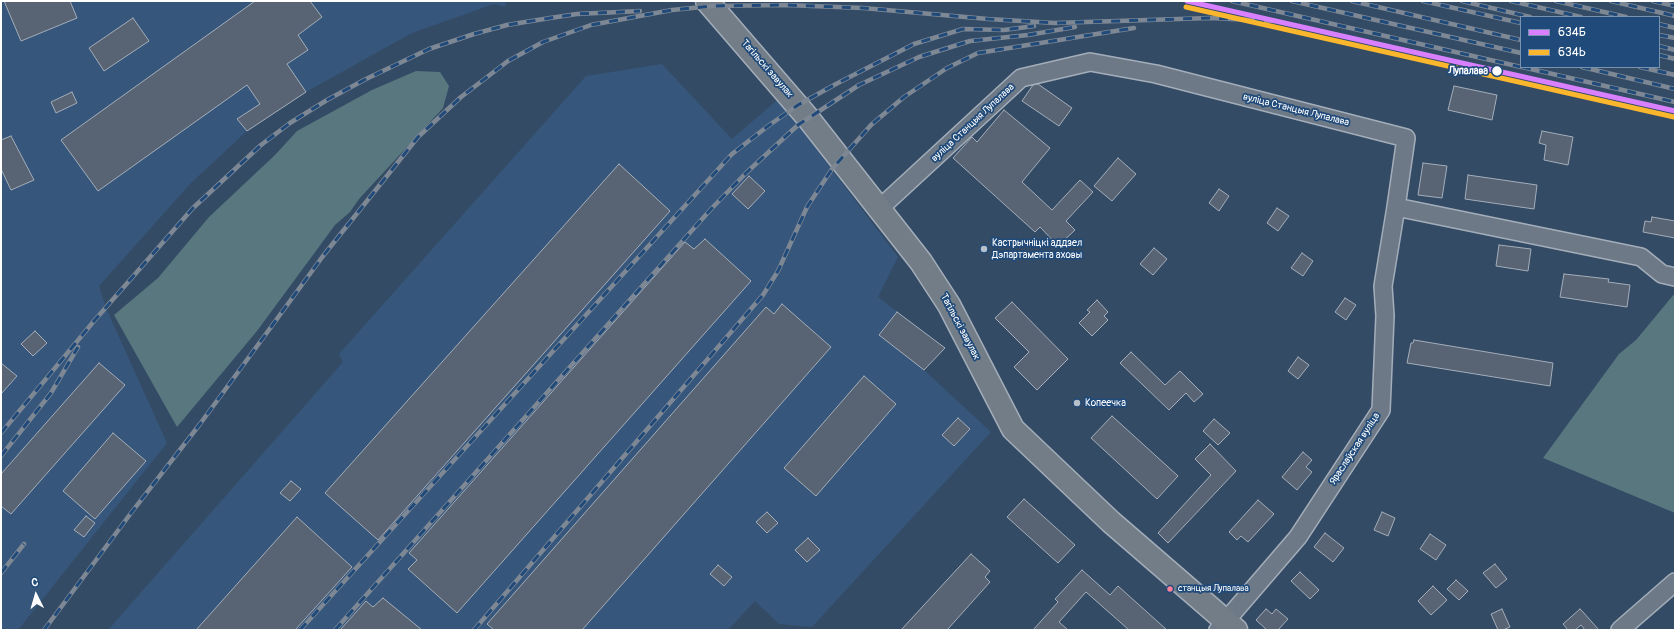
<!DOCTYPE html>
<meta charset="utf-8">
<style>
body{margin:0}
#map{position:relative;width:1676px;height:631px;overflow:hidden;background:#344b65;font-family:Pangolin,sans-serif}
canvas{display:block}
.frame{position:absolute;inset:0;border:2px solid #fff;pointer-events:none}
.legend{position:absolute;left:1520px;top:16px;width:140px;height:52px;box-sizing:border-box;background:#1f4a7a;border:1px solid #7992af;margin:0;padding:5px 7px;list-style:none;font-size:12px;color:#fff}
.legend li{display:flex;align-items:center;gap:8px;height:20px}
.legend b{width:20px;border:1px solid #7992af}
.north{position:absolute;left:16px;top:575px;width:40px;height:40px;-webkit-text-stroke:3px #1f4a7a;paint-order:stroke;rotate:355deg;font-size:11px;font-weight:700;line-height:16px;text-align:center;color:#fff}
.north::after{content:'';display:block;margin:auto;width:14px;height:18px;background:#fff;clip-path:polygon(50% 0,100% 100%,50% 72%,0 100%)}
</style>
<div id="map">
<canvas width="1676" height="631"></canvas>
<div class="frame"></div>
<ul class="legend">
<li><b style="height:5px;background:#d880ff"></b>634Б</li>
<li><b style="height:5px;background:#fab62d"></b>634Ь</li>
</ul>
<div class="north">С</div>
</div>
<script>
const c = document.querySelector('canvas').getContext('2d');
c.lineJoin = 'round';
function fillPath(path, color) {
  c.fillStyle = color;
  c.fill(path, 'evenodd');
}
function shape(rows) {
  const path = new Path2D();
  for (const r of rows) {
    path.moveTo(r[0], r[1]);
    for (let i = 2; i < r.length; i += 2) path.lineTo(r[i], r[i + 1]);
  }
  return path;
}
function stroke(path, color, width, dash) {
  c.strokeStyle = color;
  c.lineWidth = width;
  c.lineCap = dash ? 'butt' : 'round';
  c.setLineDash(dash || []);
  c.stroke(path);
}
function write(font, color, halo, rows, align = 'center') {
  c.font = font + ' Pangolin,sans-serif';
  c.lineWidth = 3.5;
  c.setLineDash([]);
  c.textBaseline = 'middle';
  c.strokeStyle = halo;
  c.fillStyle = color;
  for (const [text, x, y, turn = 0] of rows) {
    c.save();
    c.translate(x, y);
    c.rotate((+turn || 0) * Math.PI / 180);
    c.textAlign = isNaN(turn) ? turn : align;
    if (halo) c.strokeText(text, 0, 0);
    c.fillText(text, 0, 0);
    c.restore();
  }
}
fillPath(shape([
 [1,1,506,1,505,7,494,4,412,33,306,92,247,131,191,183,99,286,106,308,167,443,18,630,1,630],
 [662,64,732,139,777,100,798,125,898,257,878,297,945,348,924,370,991,432,812,627,779,624,755,601,728,630,108,630,343,362,339,354,586,76]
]), '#36567b');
fillPath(shape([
 [416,71,440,72,449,86,443,108,359,199,350,212,335,225,257,331,177,427,114,315,158,278,209,217,275,155,297,131,372,90],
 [1675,293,1675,513,1543,458,1619,354,1636,340]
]), '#58777f');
const building = shape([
 [4,1,70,1,77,18,21,41,4,1],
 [255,1,310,1,322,17,298,35,308,50,287,64,306,92,247,131,237,119,260,104,247,85,98,191,61,140,255,1],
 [133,18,149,41,104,71,89,48,133,18],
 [1038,84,1072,108,1059,126,1022,101,1033,85,1038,84],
 [1454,86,1497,95,1492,120,1448,110,1454,86],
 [72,92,77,103,56,113,51,102,72,92],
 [1004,110,1050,148,1022,182,1052,210,1080,180,1093,192,1066,221,1075,230,1058,246,1040,227,1035,232,953,158,972,137,977,142,1004,110],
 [1542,131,1573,137,1568,165,1544,160,1546,145,1539,143,1542,131],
 [11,136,34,180,11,190,1,169,1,140,11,136],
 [1118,158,1136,174,1112,201,1094,186,1118,158],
 [1423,163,1447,166,1442,198,1418,195,1423,163],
 [619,164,670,211,378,540,325,493,619,164],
 [1468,175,1537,185,1534,209,1465,199,1468,175],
 [749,176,765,191,748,209,732,194,749,176],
 [1219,189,1229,196,1219,211,1209,203,1219,189],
 [1277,208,1289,216,1278,231,1267,223,1277,208],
 [1652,217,1675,221,1675,238,1643,232,1645,221,1651,222,1652,217],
 [705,239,751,281,457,613,408,569,417,560,409,553,685,242,694,249,705,239],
 [1499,245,1531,249,1528,271,1496,266,1499,245],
 [1154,248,1167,259,1153,275,1140,264,1154,248],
 [1302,253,1313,261,1303,276,1291,268,1302,253],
 [1564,274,1609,279,1608,282,1630,285,1627,307,1560,297,1564,274],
 [1345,298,1356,305,1346,320,1335,312,1345,298],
 [1097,300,1108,312,1104,316,1108,320,1092,336,1079,323,1090,312,1087,310,1097,300],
 [1012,302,1068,359,1037,390,1014,367,1029,352,995,318,1012,302],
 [782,304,831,347,582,630,494,630,487,624,766,307,774,314,782,304],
 [897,312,945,348,924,370,879,335,897,312],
 [35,331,47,343,33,356,21,344,35,331],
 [1414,340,1553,363,1550,386,1407,363,1411,343,1413,343,1414,340],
 [1131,352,1165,385,1180,371,1203,394,1194,402,1186,393,1169,410,1120,363,1131,352],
 [1298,357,1309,365,1298,379,1288,371,1298,357],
 [1,363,17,376,1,394,1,363],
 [99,363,125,385,11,514,1,506,1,474,99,363],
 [864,376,896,404,816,496,784,468,864,376],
 [1112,416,1178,476,1157,499,1091,438,1112,416],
 [958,418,970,429,954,446,942,435,958,418],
 [1214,419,1230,433,1218,445,1203,431,1214,419],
 [113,433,146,461,95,519,63,491,113,433],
 [1210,444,1236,471,1168,543,1158,533,1211,475,1195,459,1210,444],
 [1303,452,1312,460,1306,467,1312,472,1297,490,1282,477,1303,452],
 [291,481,301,489,290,501,280,493,291,481],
 [1024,499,1075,545,1058,563,1007,517,1024,499],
 [1258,500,1274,514,1248,542,1241,536,1237,540,1229,532,1258,500],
 [767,512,778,523,767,533,756,522,767,512],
 [1382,512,1395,518,1388,536,1374,530,1382,512],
 [86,516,95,523,84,537,74,530,86,516],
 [297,517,352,567,295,630,196,630,297,517],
 [1325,533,1344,548,1333,562,1314,547,1325,533],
 [1430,534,1446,545,1436,560,1420,549,1430,534],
 [808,538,820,550,807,562,795,550,808,538],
 [971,554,990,571,985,577,990,582,947,630,901,630,971,554],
 [1495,564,1507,579,1496,588,1483,573,1495,564],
 [718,565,732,577,724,586,710,574,718,565],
 [1082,570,1110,595,1118,586,1167,630,1129,630,1086,592,1059,622,1068,630,1033,630,1058,602,1055,599,1082,570],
 [1300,572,1319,590,1310,599,1291,581,1300,572],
 [1456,580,1468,591,1459,600,1447,589,1456,580],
 [1433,586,1447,600,1431,615,1418,601,1433,586],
 [383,598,422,630,340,630,366,601,373,607,383,598],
 [1266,609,1272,614,1276,609,1288,619,1278,630,1267,630,1256,620,1266,609],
 [1502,609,1510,627,1503,630,1498,630,1491,614,1502,609],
 [1580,609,1583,612,1599,630,1585,630,1581,625,1575,630,1568,630,1563,624,1580,609]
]);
fillPath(building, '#586473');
stroke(building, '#a4aeba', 1);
const minor = shape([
 [880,208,1021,78,1090,62,1156,74,1406,138,1396,207,1641,257,1662,274,1675,277],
 [1218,630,1298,537,1381,410,1385,316,1383,286,1396,207],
 [1620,630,1675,582]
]);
const major = shape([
 [707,1,808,118,921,262,949,305,1013,429,1111,522,1236,630]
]);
stroke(minor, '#a4aeba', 20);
stroke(major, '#a4aeba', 25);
stroke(minor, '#6d7986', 17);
stroke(major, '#727d88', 22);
const rail = shape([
 [1232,1,1521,67],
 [1292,1,1521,53],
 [1352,1,1521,40],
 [1423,1,1521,23],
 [1462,1,1530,17],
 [1511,1,1581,17],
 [1556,1,1626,17],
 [1611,1,1675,16],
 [1653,1,1675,6],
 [1659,24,1675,28],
 [1659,35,1675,38],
 [1659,46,1675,50],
 [1659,55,1675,59],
 [1522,67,1675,102],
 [1582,67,1675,89],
 [1640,67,1675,75],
 [1,433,94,321,193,208,261,145,290,123,327,100,366,79,429,49,474,34,507,25,550,18,577,14,640,11],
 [1,456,51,393,78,347],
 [1,573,24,544],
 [44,630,131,513,200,424,323,256,418,137,461,97,508,61,543,42,591,25,672,10,712,6,786,5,863,8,988,19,1055,23,1210,18,1274,21],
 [300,630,732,154,768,126,798,105,836,84,914,44,963,29,1004,30,1034,26],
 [335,630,712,208,746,173,798,125,859,85,919,57,970,41,1028,35,1075,27],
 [474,630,763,295,778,271,807,207,832,169,871,125,904,97,947,68,978,53,1134,28]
]);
stroke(rail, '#7e8895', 4.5);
stroke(rail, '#1f4a7a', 3, [9]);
stroke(shape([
 [1187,1,1675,111]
]), '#d880ff', 5);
stroke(shape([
 [1186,7,1674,117]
]), '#fab62d', 5);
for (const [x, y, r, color] of [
 [1497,71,5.5,"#fff"],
 [984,249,4,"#b8c0c9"],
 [1077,403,4,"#b8c0c9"],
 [1170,589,3.5,"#ff8098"]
]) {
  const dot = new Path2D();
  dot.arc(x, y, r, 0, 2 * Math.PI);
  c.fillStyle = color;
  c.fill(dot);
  stroke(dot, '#1f4a7a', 1.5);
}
write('9px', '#fff', '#1f4a7a', [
 ["станцыя Лупалава",1178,589]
], 'left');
write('10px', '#fff', '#1f4a7a', [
 ["Тагільскі завулак",767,69,49],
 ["вуліца Станцыя Лупалава",1296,110,14],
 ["вуліца Станцыя Лупалава",973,123,-43],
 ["Тагільскі завулак",960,327,62],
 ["Яраслаўская вуліца",1355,449,-57]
]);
write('bold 10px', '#fff', '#1f4a7a', [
 ["Лупалава",1488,71]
], 'right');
write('10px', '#fff', '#1f4a7a', [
 ["Кастрычніцкі аддзел",992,243],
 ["Дэпартамента аховы",992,255],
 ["Копеечка",1085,403]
], 'left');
</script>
